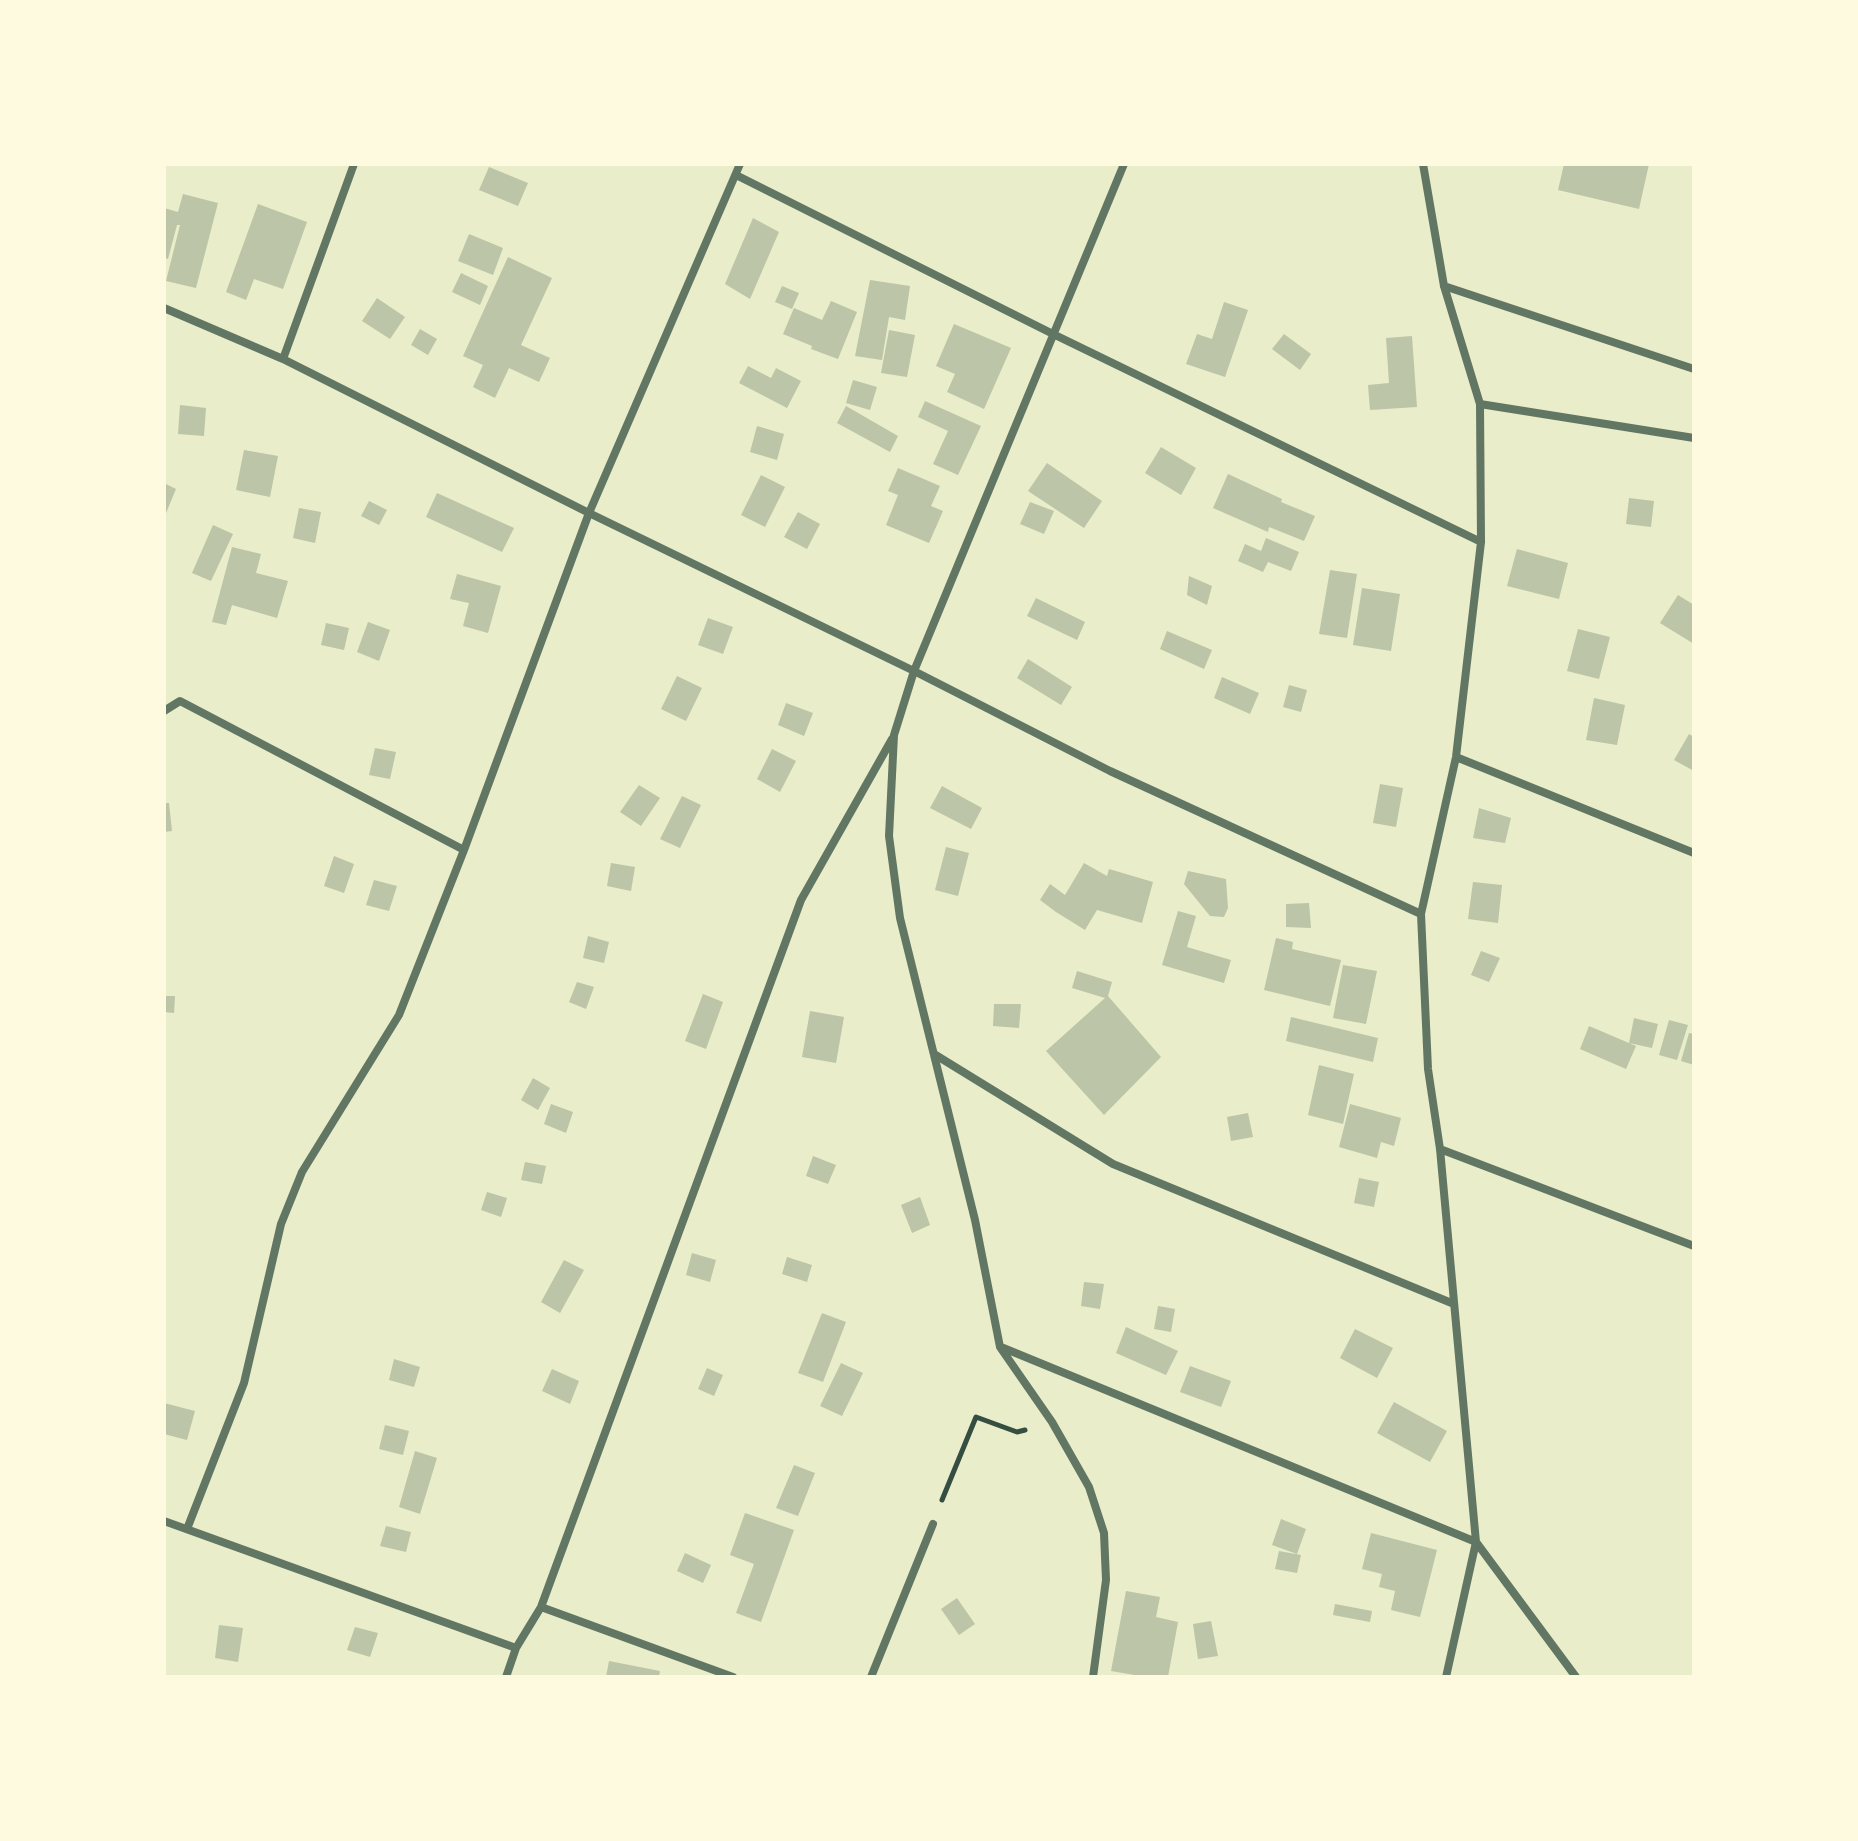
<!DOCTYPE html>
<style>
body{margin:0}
#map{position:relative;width:1858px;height:1841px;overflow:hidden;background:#e9edc9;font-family:"Libre Baskerville",serif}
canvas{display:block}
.frame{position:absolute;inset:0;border:166px solid #fefae0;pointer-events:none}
</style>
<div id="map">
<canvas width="1858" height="1841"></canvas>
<div class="frame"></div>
</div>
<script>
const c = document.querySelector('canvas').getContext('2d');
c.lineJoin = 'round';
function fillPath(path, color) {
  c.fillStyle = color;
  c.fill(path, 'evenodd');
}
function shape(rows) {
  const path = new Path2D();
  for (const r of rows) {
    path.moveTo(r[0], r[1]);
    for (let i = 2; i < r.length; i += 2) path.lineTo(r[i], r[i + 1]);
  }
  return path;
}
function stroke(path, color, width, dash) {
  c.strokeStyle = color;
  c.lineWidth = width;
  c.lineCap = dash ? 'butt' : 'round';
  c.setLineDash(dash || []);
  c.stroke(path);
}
fillPath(shape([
 [1564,164,1649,164,1639,209,1558,190],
 [489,167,528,183,518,206,479,190],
 [183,194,218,203,196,288,166,281,180,225,177,225,168,259,164,258,164,208,178,212],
 [258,204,307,222,283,289,254,279,246,300,226,292],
 [753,218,779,232,750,299,725,284],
 [469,234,503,248,493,275,458,261],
 [508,257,552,278,521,345,550,358,539,382,509,368,495,398,473,387,483,365,463,356],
 [461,273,488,286,480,305,452,292],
 [870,280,910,286,905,320,889,317,882,360,855,356],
 [782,286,799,293,792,309,775,302],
 [377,298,405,317,390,339,362,321],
 [831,301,857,312,838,359,811,349,812,346,783,334,794,308,822,320],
 [1224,302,1248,310,1225,377,1186,364,1197,334,1212,339],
 [954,324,1011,348,984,409,947,392,955,374,936,366],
 [420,329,437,339,428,355,411,345],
 [889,330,915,335,907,377,881,373],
 [1284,334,1311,354,1300,370,1272,349],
 [1412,336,1417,407,1370,410,1368,385,1389,383,1386,338],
 [748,366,771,378,776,368,801,381,787,408,739,383],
 [853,380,877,387,870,410,846,403],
 [925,401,981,426,958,475,933,464,948,431,918,417],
 [180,405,206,408,204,436,178,434],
 [846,406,898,436,890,452,837,423],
 [757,426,784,434,777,460,750,452],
 [1161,447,1196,468,1181,495,1145,473],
 [244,450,278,456,270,497,236,490],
 [1047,463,1102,501,1084,528,1028,491],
 [898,468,940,486,931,506,943,511,929,543,886,525,898,495,888,491],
 [1228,474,1282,499,1281,502,1315,516,1304,541,1269,527,1268,532,1213,508],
 [761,475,785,487,765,527,741,515],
 [164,483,176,489,164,518],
 [437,493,514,528,502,552,426,517],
 [1629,498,1654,501,1651,527,1626,524],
 [369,501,387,510,379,525,361,516],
 [1030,502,1054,511,1044,534,1020,524],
 [299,508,321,512,315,543,293,538],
 [798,512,820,524,807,549,784,537],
 [213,525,233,534,211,581,192,573],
 [1266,538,1299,552,1291,571,1268,562,1263,572,1238,561,1245,544,1261,551],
 [232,547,261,554,256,573,288,581,277,618,232,605,226,625,212,622],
 [1517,549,1568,563,1559,599,1507,586],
 [1330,570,1357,574,1347,638,1319,634],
 [457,574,501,586,488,633,463,626,469,603,450,599],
 [1189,576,1212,586,1207,605,1187,595],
 [1362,588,1400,594,1391,651,1353,645],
 [1678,595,1694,605,1694,644,1660,623],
 [1036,598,1085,622,1077,640,1027,616],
 [708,618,733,627,723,654,698,645],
 [368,622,390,630,379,661,357,652],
 [326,623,349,628,344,650,321,645],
 [1578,629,1610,637,1599,679,1567,671],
 [1167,631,1212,650,1204,669,1160,649],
 [1028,659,1072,687,1061,705,1017,678],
 [677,676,702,688,686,721,661,709],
 [1222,677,1259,693,1250,714,1214,698],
 [1289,685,1307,690,1301,712,1283,707],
 [1594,698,1625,705,1617,745,1586,740],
 [786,703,813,713,804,736,778,725],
 [1689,734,1694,737,1694,771,1674,760],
 [375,748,396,752,390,779,369,775],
 [772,749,796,761,780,792,757,779],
 [1380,784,1403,788,1396,827,1373,823],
 [639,785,660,798,641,826,620,812],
 [942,786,982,808,971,829,930,808],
 [682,796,701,805,680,848,660,839],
 [164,803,169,803,172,831,164,832],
 [1479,808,1511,818,1505,843,1473,838],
 [946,847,969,853,958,896,935,890],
 [334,856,354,864,344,893,324,886],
 [611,863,635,867,631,891,607,886],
 [1084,863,1107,876,1109,869,1153,882,1142,923,1097,910,1085,930,1056,912,1040,900,1050,884,1065,895],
 [1188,871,1226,879,1228,908,1224,917,1210,916,1184,884],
 [374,880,397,886,389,911,366,905],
 [1473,882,1502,885,1498,923,1468,919],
 [1309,903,1311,928,1286,927,1286,904],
 [1178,911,1196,916,1187,947,1231,960,1224,983,1162,965],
 [588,936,609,942,604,963,583,958],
 [1276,938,1293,942,1292,949,1341,960,1330,1006,1264,990],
 [1481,951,1500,958,1489,982,1471,975],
 [1343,965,1377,971,1366,1024,1333,1018],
 [1077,971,1112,982,1108,996,1161,1057,1104,1115,1046,1051,1105,998,1072,988],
 [577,982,594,987,586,1009,569,1002],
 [703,994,723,1002,706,1049,685,1041],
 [164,996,175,996,174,1013,164,1012],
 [994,1004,1021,1004,1019,1028,993,1026],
 [810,1011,844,1017,836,1063,802,1057],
 [1291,1017,1378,1038,1373,1062,1286,1041],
 [1634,1018,1658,1024,1652,1048,1629,1043,1636,1046,1626,1069,1580,1049,1589,1026,1629,1043],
 [1669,1020,1688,1025,1677,1060,1659,1055],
 [1689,1033,1694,1034,1694,1065,1681,1061],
 [1319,1065,1354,1074,1343,1124,1308,1115],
 [533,1078,550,1088,538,1110,521,1100],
 [551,1104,573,1112,566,1133,544,1124],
 [1350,1104,1401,1118,1394,1146,1381,1142,1377,1158,1339,1147],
 [1248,1113,1253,1137,1231,1141,1227,1117],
 [813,1156,836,1165,828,1184,806,1176],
 [525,1162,546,1166,542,1184,521,1180],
 [1359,1178,1379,1182,1374,1207,1354,1203],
 [487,1192,507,1198,501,1217,481,1210],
 [920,1197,930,1225,912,1233,901,1205],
 [692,1253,716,1260,710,1282,686,1275],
 [787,1257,812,1265,807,1282,782,1274],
 [564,1260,584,1270,560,1313,541,1302],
 [1084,1282,1104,1284,1100,1309,1081,1306],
 [1158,1306,1175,1309,1171,1332,1154,1329],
 [822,1313,846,1322,823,1382,798,1373],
 [1126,1327,1178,1351,1166,1375,1116,1353],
 [1355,1329,1393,1348,1377,1378,1340,1358],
 [394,1359,420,1367,414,1387,389,1380],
 [841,1363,863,1373,842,1416,820,1406],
 [1190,1366,1231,1381,1221,1407,1180,1392],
 [707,1368,723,1375,714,1396,698,1389],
 [552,1369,579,1381,570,1404,542,1391],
 [1394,1402,1447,1431,1430,1462,1377,1433],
 [164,1403,195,1411,187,1440,164,1434],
 [385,1425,409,1431,403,1455,379,1449],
 [415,1451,437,1458,420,1514,399,1507],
 [794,1465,815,1473,798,1516,776,1508],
 [745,1513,794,1530,761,1622,736,1613,754,1564,730,1555],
 [1281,1519,1306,1529,1297,1554,1272,1545],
 [386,1526,411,1532,406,1552,380,1546],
 [1371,1533,1437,1550,1420,1617,1391,1610,1395,1591,1379,1587,1382,1574,1362,1569],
 [1279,1551,1301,1555,1297,1573,1275,1569],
 [685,1553,711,1565,703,1583,677,1571],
 [1126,1591,1160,1597,1156,1617,1178,1622,1168,1677,1146,1677,1111,1671],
 [957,1598,975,1624,959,1635,941,1609],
 [1335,1604,1372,1611,1370,1622,1333,1615],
 [1211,1621,1218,1656,1198,1659,1193,1624],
 [219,1625,243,1628,238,1662,215,1658],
 [355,1627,378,1633,370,1657,347,1650],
 [609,1661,660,1671,659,1677,606,1677]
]), '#bcc5a7');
stroke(shape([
 [942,1500,976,1417,1017,1432,1025,1430]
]), '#344e41', 5);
stroke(shape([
 [1423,164,1444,286,1480,404,1481,542,1456,757,1421,914,1428,1069,1440,1149,1476,1542,1576,1677],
 [736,175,1053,334,1481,542],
 [1444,286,1694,369],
 [164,308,283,359,589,513,914,671,1110,771,1421,914],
 [283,359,354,164],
 [1480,404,1694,438],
 [164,711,180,701,464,850],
 [1456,757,1694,853],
 [934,1054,1113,1164,1454,1304],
 [1440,1149,1694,1246],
 [1001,1347,1476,1542,1446,1677],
 [164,1521,516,1648],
 [187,1529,244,1383,281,1224,302,1172,399,1015,464,850,589,513,740,164],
 [541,1607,733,1677],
 [506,1677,516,1648,541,1607,801,900,892,739],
 [871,1677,933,1524],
 [1093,1677,1106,1580,1104,1533,1089,1487,1052,1422,1000,1347,975,1220,900,918,889,836,894,735,914,671,1124,164]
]), '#617663', 8);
</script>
